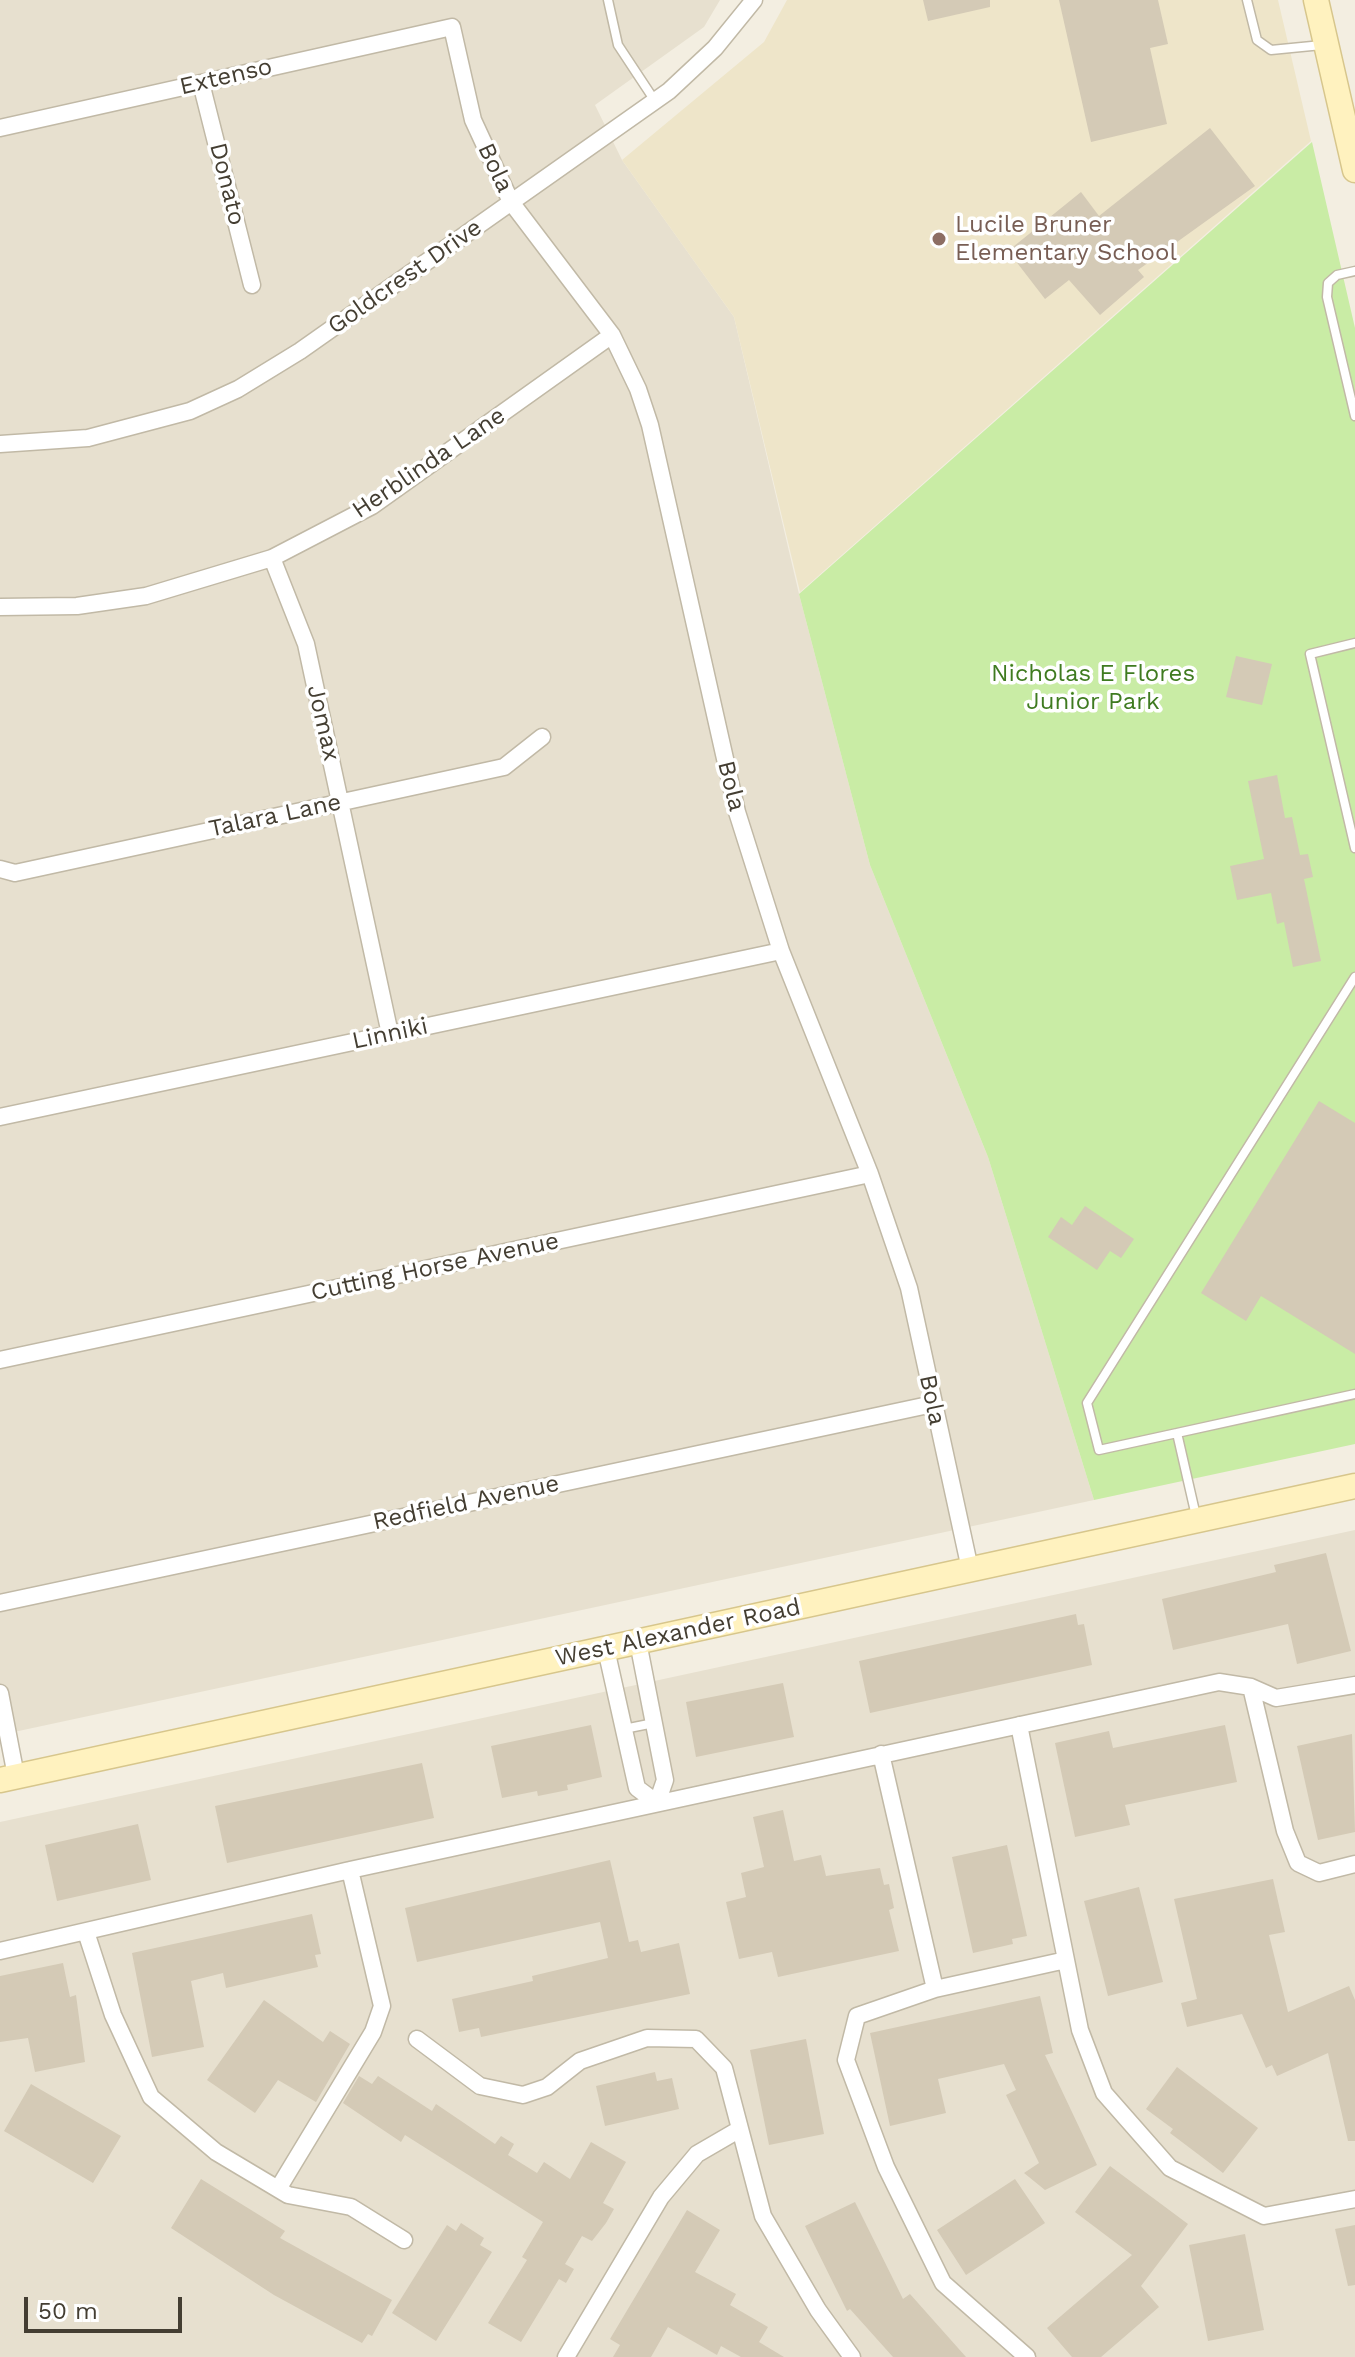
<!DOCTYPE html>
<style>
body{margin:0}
#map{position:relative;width:1355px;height:2357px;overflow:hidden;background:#f3eee1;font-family:"Work Sans",sans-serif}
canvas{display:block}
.scale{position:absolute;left:24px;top:2297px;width:158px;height:36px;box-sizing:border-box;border:4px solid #443e32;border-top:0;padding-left:10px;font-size:24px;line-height:28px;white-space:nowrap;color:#443e32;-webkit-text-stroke:6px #fff;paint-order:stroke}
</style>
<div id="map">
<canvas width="1355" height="2357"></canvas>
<div class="scale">50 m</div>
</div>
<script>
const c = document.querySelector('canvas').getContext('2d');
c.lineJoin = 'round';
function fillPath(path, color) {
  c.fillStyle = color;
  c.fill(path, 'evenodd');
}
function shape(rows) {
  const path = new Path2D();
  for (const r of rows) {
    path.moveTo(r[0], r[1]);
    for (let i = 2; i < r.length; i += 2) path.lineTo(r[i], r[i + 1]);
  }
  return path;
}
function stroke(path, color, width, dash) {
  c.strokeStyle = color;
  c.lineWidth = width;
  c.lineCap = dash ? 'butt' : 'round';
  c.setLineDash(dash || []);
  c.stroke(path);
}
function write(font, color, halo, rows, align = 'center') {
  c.font = font + ' "Work Sans",sans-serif';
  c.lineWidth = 7;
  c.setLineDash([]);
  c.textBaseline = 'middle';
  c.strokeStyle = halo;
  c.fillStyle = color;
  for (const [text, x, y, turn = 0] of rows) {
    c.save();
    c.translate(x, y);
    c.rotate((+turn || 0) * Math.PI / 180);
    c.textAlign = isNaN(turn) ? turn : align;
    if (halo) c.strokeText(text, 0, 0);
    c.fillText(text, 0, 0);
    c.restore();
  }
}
fillPath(shape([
 [0,0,720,0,704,27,595,105,622,160,734,317,799,594,870,865,988,1157,1094,1500,0,1735],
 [1355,1530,1355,2357,0,2357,0,1822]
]), '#e7e0cf');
fillPath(shape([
 [787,0,1278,0,1311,141,800,592,734,317,622,160,764,42]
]), '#eee5c9');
fillPath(shape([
 [1312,142,1355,328,1355,1444,1094,1500,988,1157,870,865,799,594]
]), '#c9eca5');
fillPath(shape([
 [923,0,990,0,990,7,928,21],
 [1059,0,1158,0,1168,44,1150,48,1167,124,1091,142],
 [1210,128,1255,186,1138,270,1144,277,1100,315,1069,280,1045,299,1008,251,1081,192,1099,216],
 [1236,656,1272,664,1262,705,1226,697],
 [1277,775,1285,818,1292,817,1300,855,1308,854,1313,877,1304,879,1321,961,1293,967,1284,922,1277,924,1271,893,1237,900,1230,866,1264,859,1248,781],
 [1319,1101,1355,1123,1355,1354,1261,1296,1246,1321,1201,1293],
 [1085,1206,1134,1239,1121,1258,1110,1251,1097,1270,1048,1237,1061,1217,1072,1225],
 [1326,1553,1351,1651,1297,1664,1288,1624,1173,1650,1162,1599,1276,1572,1274,1565],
 [1076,1614,1078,1625,1084,1624,1092,1665,870,1713,859,1661],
 [783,1683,794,1737,696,1757,686,1702],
 [591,1725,602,1777,567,1785,568,1790,538,1796,537,1791,502,1798,491,1746],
 [1225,1725,1237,1782,1125,1805,1130,1825,1075,1837,1055,1743,1109,1731,1113,1748],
 [1352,1734,1355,1832,1318,1840,1297,1746],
 [422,1763,434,1818,227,1863,215,1806],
 [783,1810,794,1861,821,1855,826,1876,880,1868,884,1885,889,1884,894,1908,889,1910,899,1951,778,1977,772,1952,739,1959,726,1902,746,1897,741,1873,764,1867,753,1817],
 [138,1824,151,1880,57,1901,45,1845],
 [1007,1845,1027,1936,1012,1939,1013,1944,973,1953,952,1857],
 [610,1860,629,1942,638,1940,641,1952,679,1943,690,1994,481,2037,479,2028,459,2032,452,1999,533,1981,532,1976,608,1958,600,1922,417,1962,405,1908],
 [1273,1879,1285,1932,1269,1935,1288,2012,1349,1986,1355,2000,1355,2141,1348,2141,1328,2053,1277,2076,1272,2065,1266,2068,1242,2014,1187,2027,1181,2003,1197,1999,1174,1899],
 [1139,1887,1163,1982,1108,1996,1084,1901],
 [312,1914,321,1954,315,1955,318,1967,226,1988,223,1973,191,1981,204,2047,152,2057,132,1953],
 [63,1963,70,1997,76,1995,85,2062,35,2072,28,2038,0,2042,0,1976],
 [1040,1996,1053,2053,1045,2055,1097,2165,1045,2190,1024,2173,1039,2163,1006,2095,1016,2090,1004,2064,938,2079,946,2113,890,2126,870,2033],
 [264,2000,323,2042,330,2031,350,2044,316,2102,278,2080,255,2113,207,2080],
 [806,2039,824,2134,769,2145,750,2050],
 [1177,2067,1258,2128,1223,2173,1170,2133,1173,2129,1146,2109],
 [655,2072,657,2081,672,2078,679,2109,605,2126,596,2086],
 [359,2076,372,2084,378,2076,432,2111,436,2104,495,2144,501,2136,514,2144,508,2155,537,2173,544,2162,570,2179,591,2142,626,2162,603,2203,614,2209,606,2223,592,2241,582,2236,565,2264,574,2269,566,2283,559,2279,521,2342,488,2323,527,2260,522,2257,543,2222,405,2135,401,2142,343,2103],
 [31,2084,121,2136,93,2183,4,2131],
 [1110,2166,1188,2224,1141,2286,1159,2307,1101,2357,1072,2357,1047,2328,1132,2255,1075,2212],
 [201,2179,285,2231,280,2238,392,2300,372,2336,368,2334,362,2343,274,2295,171,2228],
 [1015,2179,1045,2223,966,2275,937,2230],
 [855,2202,903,2299,910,2294,966,2357,893,2357,850,2309,847,2311,805,2226],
 [687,2210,720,2230,695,2272,736,2294,730,2305,768,2327,759,2342,784,2357,741,2357,721,2346,717,2355,668,2327,651,2357,613,2357,620,2345,610,2339],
 [461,2223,484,2238,480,2245,492,2252,436,2341,392,2313,447,2225,456,2231],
 [1355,2225,1355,2285,1348,2286,1335,2229],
 [1245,2234,1264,2330,1208,2341,1189,2245]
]), '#d4cab6');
const service = shape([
 [608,0,618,45,655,101],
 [1247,0,1257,40,1271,50,1322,45],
 [1355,271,1337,275,1328,283,1327,297,1355,416],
 [1355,643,1310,654,1355,848],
 [1177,1433,1355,1394],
 [1196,1516,1177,1433,1099,1450,1087,1403,1355,977],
 [624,1729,654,1723]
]);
const minor = shape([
 [201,83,252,285],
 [0,128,452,27,473,120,511,202,612,335,638,389,650,425,737,812,781,951,870,1174,909,1288,970,1569],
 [0,444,88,438,190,411,238,389,300,351,669,91,715,48,754,0],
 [272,558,306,644,390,1034],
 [0,607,77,606,146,596,272,558,372,506,612,335],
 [0,869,15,873,504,767,542,737],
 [0,1117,781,951],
 [0,1360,870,1174],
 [0,1603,933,1404],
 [606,1649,637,1788,657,1803,665,1780,638,1642],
 [1251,1687,1285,1831,1298,1863,1319,1873,1355,1864],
 [0,1693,16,1776],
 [1019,1725,1080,2030,1104,2093,1170,2168,1264,2216,1355,2199],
 [881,1754,935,1989],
 [86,1932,113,2015,151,2097,216,2152,288,2195,351,2207,404,2240],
 [0,1951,350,1870,1219,1682,1251,1687,1276,1698,1355,1685],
 [417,2039,480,2086,523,2095,547,2087,580,2061,647,2038,696,2039,724,2068,763,2216,818,2310,852,2357],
 [278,2189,373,2032,382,2006,350,1870],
 [566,2357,661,2197,697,2154,740,2129],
 [1027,2357,943,2283,886,2167,846,2060,857,2016,935,1989,1066,1960]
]);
const secondary = shape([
 [1316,0,1355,170],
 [0,1780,1355,1486]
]);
stroke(service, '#c1b9a6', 11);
stroke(minor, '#c1b9a6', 19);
stroke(secondary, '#d7c68c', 27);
stroke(service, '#fff', 8);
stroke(minor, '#fff', 16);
stroke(secondary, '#fff2bf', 24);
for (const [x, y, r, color] of [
 [939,239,8,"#8d6e63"]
]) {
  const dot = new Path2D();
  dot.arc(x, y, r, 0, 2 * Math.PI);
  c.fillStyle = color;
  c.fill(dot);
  stroke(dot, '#fff', 3);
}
write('24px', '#443e32', '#fff', [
 ["Extenso",226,77,-13],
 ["Bola",495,168,65],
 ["Donato",227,184,76],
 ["Goldcrest Drive",405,277,-35],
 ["Herblinda Lane",429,463,-34],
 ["Jomax",323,723,77],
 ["Bola",731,786,76],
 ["Talara Lane",275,816,-12],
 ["Linniki",390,1034,-12],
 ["Cutting Horse Avenue",435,1267,-12],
 ["Bola",932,1400,78],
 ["Redfield Avenue",466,1503,-12],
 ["West Alexander Road",678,1633,-12]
]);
write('24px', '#785e54', '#fff', [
 ["Lucile Bruner",955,225],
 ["Elementary School",955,253]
], 'left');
write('24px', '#3f7b20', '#fff', [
 ["Nicholas E Flores",1093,674],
 ["Junior Park",1093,702]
]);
</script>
